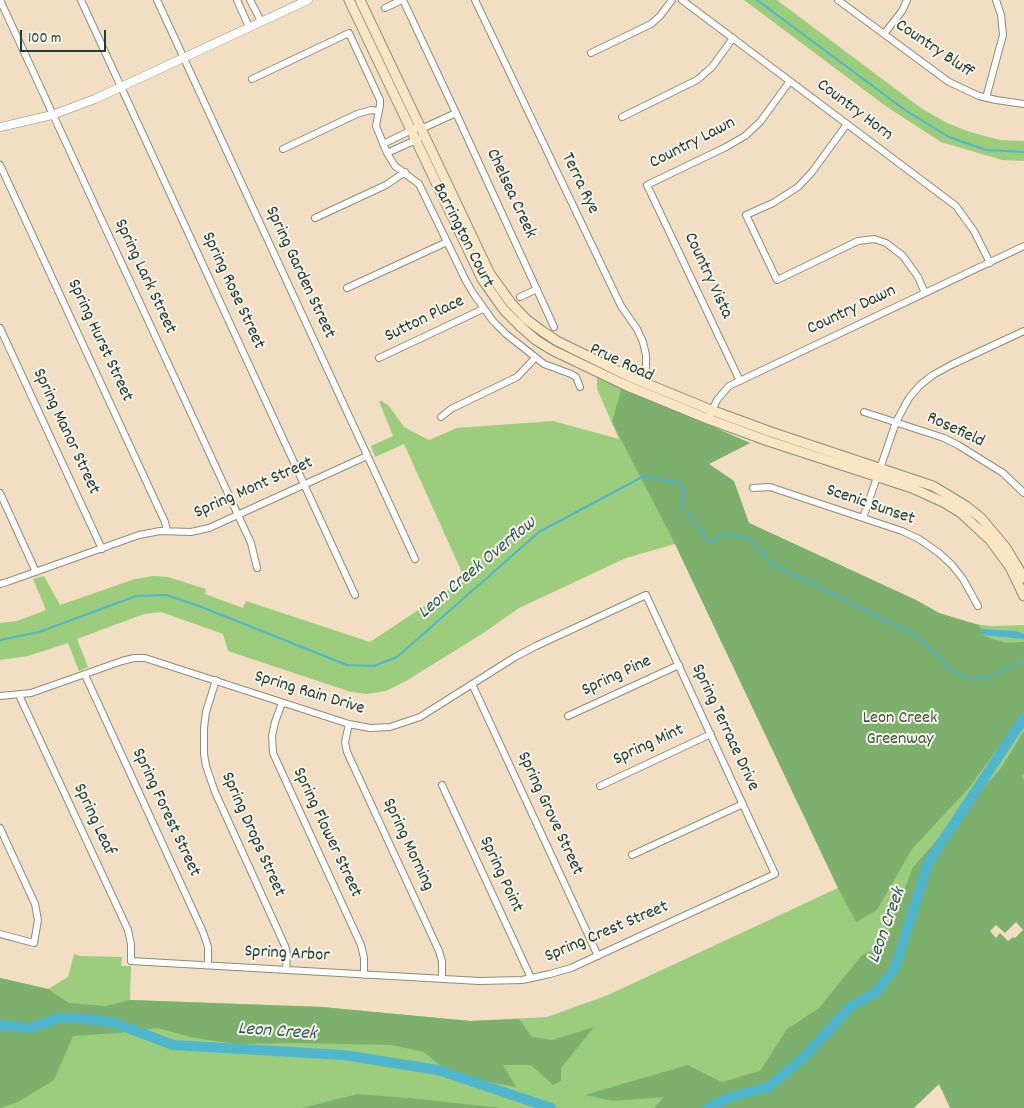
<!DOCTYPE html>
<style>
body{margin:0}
#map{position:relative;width:1024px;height:1108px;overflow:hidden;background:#f2dec2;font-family:Dekko,sans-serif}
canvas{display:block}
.scale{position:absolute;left:20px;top:30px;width:86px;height:22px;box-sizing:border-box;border:2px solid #1f3d34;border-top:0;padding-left:6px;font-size:15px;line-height:18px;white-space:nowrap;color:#1f3d34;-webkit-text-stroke:4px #f7f3e8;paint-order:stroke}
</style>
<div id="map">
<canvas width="1024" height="1108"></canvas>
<div class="scale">100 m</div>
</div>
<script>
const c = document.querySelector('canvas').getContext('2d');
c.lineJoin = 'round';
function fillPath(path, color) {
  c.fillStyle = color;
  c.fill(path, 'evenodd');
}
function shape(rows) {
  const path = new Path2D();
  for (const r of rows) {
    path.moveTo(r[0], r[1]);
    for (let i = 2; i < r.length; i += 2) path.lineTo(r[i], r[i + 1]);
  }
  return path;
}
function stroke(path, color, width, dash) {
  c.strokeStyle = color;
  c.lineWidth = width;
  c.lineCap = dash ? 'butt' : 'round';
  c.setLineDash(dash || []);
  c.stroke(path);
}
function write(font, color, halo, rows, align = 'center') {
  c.font = font + ' Dekko,sans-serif';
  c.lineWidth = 4;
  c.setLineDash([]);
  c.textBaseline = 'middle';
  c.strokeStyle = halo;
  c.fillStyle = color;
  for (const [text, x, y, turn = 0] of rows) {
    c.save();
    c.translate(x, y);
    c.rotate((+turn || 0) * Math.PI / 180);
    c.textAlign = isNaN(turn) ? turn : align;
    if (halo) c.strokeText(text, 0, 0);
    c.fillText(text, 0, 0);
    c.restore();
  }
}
fillPath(shape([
 [744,0,777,0,921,108,947,123,970,132,1000,140,1024,141,1024,161,1002,160,941,142,887,107],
 [597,377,750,443,708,464,749,523,916,600,939,613,972,624,991,626,1024,625,1024,797,914,1108,0,1108,0,978,48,989,68,977,74,954,81,956,122,957,121,966,131,966,130,1000,322,1007,470,1021,547,1017,608,995,838,888,675,544,626,558,519,608,485,632,406,681,386,691,367,694,351,692,228,651,223,634,161,612,144,614,77,639,88,667,79,671,68,643,28,656,0,660,0,623,17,621,46,610,33,579,44,576,60,605,135,579,153,576,168,577,206,589,205,594,243,608,246,601,370,642,465,579,404,444,375,457,371,446,393,436,379,401,382,401,389,406,404,427,429,440,457,428,553,421,619,439,597,389]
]), '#9ccd7c');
fillPath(shape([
 [622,387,750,443,709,464,734,481,749,523,916,600,939,613,979,625,981,629,981,635,1006,643,1024,642,1024,712,969,788,912,849,877,910,856,922,838,888,675,544,612,422],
 [1024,731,1024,774,1022,776,1024,780,1024,1108,950,1108,939,1084,914,1108,654,1108,664,1097,614,1101,585,1095,688,1065,722,1082,760,1071,787,1029,819,1008,862,955,883,947,913,867,1001,768],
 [1016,922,1023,930,1015,938,1013,937,1008,941,1000,933,996,938,990,931,996,925,1005,933],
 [0,978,48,989,69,1003,105,1006,130,1000,322,1007,470,1021,519,1019,532,1037,552,1040,594,1027,561,1068,561,1081,553,1085,531,1065,503,1065,516,1087,477,1080,442,1067,424,1052,392,1045,295,1043,236,1044,195,1038,157,1028,118,1033,73,1036,54,1080,18,1102,0,1108],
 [358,1094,419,1099,501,1108,302,1108]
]), '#7db06c');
fillPath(shape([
 [981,629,1016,631,1024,634,1024,639,981,635]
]), '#4fb6cd');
stroke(shape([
 [757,0,905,110,949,137,986,150,1024,152],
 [0,640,39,632,136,596,166,595,199,606,347,665,374,666,397,657,539,532,642,477,679,482,684,492,681,508,686,511,708,541,713,541,724,534,749,539,772,564,917,636,953,671,968,678,989,678,1016,663,1024,663]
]), '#4fb6cd', 2);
stroke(shape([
 [0,1025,31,1028,58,1018,76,1018,112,1022,173,1045,343,1055,438,1070,551,1108],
 [708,1108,727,1098,768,1087,802,1059,851,1006,876,992,895,968,928,863,1024,718]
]), '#4fb6cd', 10);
const minor = shape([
 [0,0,238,515,251,543,257,568],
 [81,0,355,595],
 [157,0,415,559],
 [237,0,249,27],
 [250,0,261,21],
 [403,0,456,113,421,129],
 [475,0,621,306,637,329,643,342,646,355,646,368,641,381],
 [682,0,956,206,974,231,990,263],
 [838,0,949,82,979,96,996,100,1024,104],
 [385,8,402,0],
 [884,34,902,11,907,0],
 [591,53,651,24,660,16,672,0],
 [252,79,349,33,380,100,380,105,376,126,387,153,395,166,419,184,466,281,473,293,493,321,506,334,544,364,571,374,576,377,580,387],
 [986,98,1003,35,1001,15,996,0],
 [456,113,554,327],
 [622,117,697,80,712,67,733,38],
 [847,124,812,172,798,187,773,203,746,215,777,280,858,241,874,239,886,243,903,256,918,277,925,293],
 [383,144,420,126],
 [283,149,357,114,371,110,379,111],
 [387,153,418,139],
 [0,165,165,522,167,531],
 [315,218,386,185,405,172],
 [347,288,447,242],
 [520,297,537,289],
 [0,328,102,549],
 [379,358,483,309],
 [740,381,647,185,726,147,745,136,760,122,790,81],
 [864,412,944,438,958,445,1003,473,1024,493],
 [441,417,451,409,517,377,535,358],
 [708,419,717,400,729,386,1024,246],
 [753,488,770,487,902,531,919,539,939,553,952,565,963,579,978,606],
 [0,493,36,572],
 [863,518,896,422,909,398,920,385,933,375,951,365,1024,331],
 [0,584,7,582,139,535,160,531,191,532,209,528,367,456],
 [85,675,203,932,208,947,208,965],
 [216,680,206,712,204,728,204,754,206,766,215,792,285,946,287,954,286,970],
 [472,684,598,956],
 [0,696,31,693,122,661,134,658,145,658,349,724,370,728,390,727,420,717,515,657,536,646,646,595,775,874,571,968,550,974,522,980,479,981,131,961,131,944,128,930,19,695],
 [282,703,275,722,272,736,273,753,361,945,364,958,364,975],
 [568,716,679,665],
 [349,724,345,742,347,752,439,951,442,961,442,979],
 [442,785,531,978],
 [600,786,711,734],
 [0,828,35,904,38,920,34,943,0,934],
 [632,855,743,804]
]);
const tertiary = shape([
 [0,127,52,115,95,99,308,0]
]);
const secondary = shape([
 [349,0,482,279,504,310,520,326,536,340,552,350,625,385,708,419,768,441,912,488,945,503,961,513,990,540,1010,567,1024,596],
 [360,0,490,274,511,303,526,319,542,331,557,341,628,376,711,410,771,432,933,486,966,506,981,518,1006,548,1024,578]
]);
stroke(minor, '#888e7b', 8);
stroke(tertiary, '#888e7b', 9);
stroke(secondary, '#888e7b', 11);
stroke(minor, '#fff', 6);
stroke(tertiary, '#fff', 8);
stroke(secondary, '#fbe6c4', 9);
write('18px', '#1f3d34', '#f7f3e8', [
 ["Country Bluff",934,50,34],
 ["Country Horn",854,111,37],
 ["Country Lawn",693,144,-27],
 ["Terra Rye",579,184,64],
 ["Chelsea Creek",510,194,65],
 ["Barrington Court",462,236,63],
 ["Spring Garden Street",299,273,65],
 ["Country Vista",707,276,65],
 ["Spring Lark Street",144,277,65],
 ["Spring Rose Street",232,291,65],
 ["Country Dawn",852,311,-25],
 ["Sutton Place",425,320,-26],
 ["Spring Hurst Street",99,341,65],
 ["Prue Road",621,364,25],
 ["Rosefield",955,431,25],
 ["Spring Manor Street",65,432,65],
 ["Spring Mont Street",254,489,-24],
 ["Scenic Sunset",870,506,19],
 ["Spring Pine",617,677,-25],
 ["Spring Rain Drive",309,694,17],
 ["Spring Terrace Drive",724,728,65],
 ["Spring Mint",649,746,-25],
 ["Spring Forest Street",165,813,65],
 ["Spring Grove Street",549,814,65],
 ["Spring Leaf",93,820,65],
 ["Spring Flower Street",326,833,65],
 ["Spring Drops Street",252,835,66],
 ["Spring Morning",407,845,65],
 ["Spring Point",500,875,65],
 ["Spring Crest Street",607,933,-23],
 ["Spring Arbor",287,955,3]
]);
write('18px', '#385a42', '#f7f3e8', [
 ["Leon Creek",900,720],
 ["Greenway",900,741]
]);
write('italic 19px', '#2b5b5a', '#f7f3e8', [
 ["Leon Creek Overflow",478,569,-40],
 ["Leon Creek",888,926,-70],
 ["Leon Creek",277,1033,4]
]);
</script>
